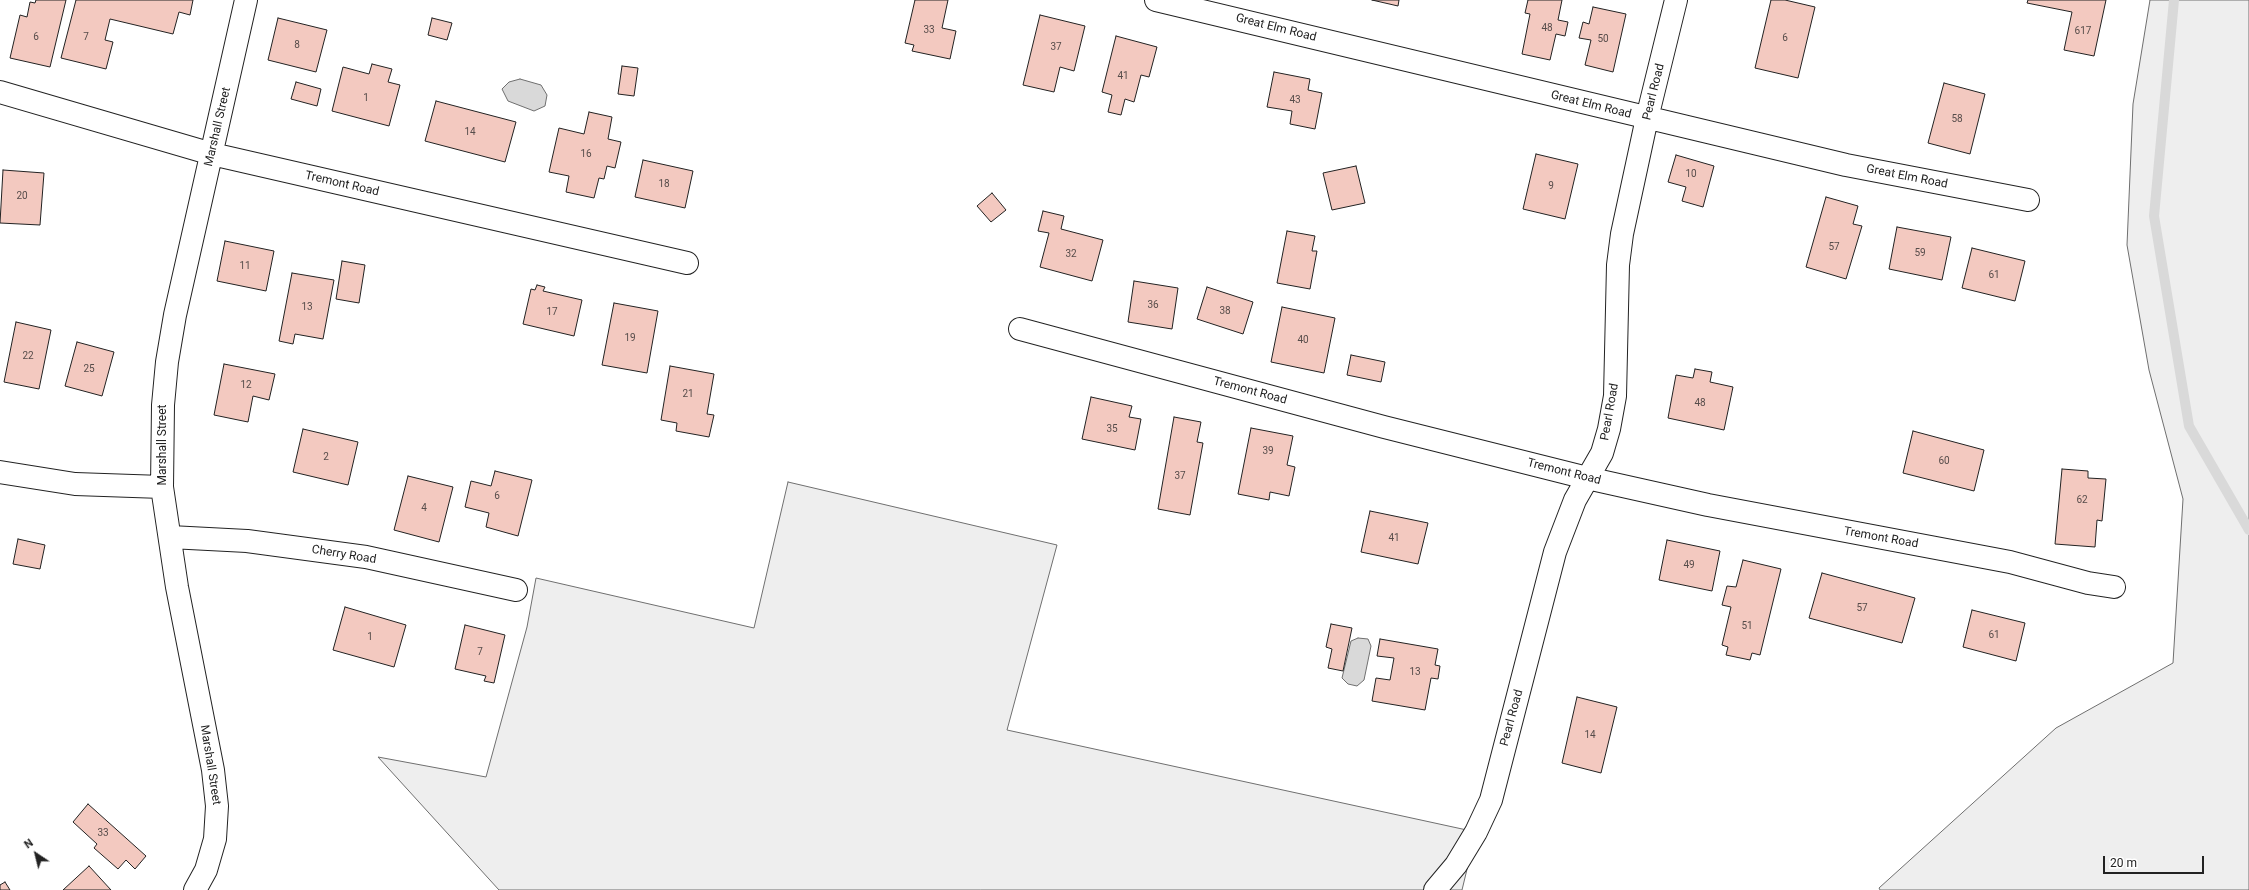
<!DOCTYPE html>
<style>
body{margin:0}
#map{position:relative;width:2249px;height:890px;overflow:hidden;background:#fff;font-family:Roboto,sans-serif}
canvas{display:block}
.north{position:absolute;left:16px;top:834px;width:40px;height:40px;-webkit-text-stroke:3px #fff;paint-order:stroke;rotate:325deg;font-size:11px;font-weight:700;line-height:16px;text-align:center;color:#222}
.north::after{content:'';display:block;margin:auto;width:14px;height:18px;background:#222;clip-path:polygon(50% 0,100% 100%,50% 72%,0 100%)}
.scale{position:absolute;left:2103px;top:856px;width:101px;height:18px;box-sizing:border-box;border:2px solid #222;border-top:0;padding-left:5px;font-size:12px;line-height:14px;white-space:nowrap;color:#222;-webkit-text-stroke:3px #fff;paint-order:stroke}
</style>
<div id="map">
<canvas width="2249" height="890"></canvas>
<div class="north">N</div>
<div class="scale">20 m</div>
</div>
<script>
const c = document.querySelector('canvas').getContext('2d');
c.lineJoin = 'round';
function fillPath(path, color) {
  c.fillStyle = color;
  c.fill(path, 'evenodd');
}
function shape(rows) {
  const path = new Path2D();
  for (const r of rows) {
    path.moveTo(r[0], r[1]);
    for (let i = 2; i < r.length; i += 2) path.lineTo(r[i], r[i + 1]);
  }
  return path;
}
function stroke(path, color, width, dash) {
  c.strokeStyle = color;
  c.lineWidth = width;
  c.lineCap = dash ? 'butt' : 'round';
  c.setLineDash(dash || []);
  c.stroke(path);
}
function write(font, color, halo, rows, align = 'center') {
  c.font = font + ' Roboto,sans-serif';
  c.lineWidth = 3;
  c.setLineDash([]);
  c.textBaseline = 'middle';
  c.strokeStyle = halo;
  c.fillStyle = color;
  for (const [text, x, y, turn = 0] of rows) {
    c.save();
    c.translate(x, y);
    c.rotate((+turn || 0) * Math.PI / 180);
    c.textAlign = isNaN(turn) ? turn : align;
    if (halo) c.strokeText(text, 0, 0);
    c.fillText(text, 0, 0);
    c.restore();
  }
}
const green = shape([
 [2150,0,2249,0,2249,890,1880,890,1879,888,2056,728,2173,663,2183,499,2149,370,2127,245,2133,104,2150,0],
 [788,482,1057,545,1007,730,1476,832,1462,890,499,890,378,757,486,777,527,627,536,578,754,628,788,482]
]);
fillPath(green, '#eee');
stroke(green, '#6f6f6f', 1);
const water = shape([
 [520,79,541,85,547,95,545,106,534,111,508,101,502,89,509,82,520,79],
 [1358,638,1368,639,1371,646,1364,680,1357,686,1348,684,1342,678,1351,641,1358,638]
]);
fillPath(water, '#d9d9d9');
stroke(water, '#6f6f6f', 1);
stroke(shape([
 [2174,0,2154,216,2189,426,2249,530]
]), '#d9d9d9', 10);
const building = shape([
 [36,0,66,0,50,67,10,58,20,15,27,17,30,2,35,3,36,0],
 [76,0,193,0,190,15,179,12,173,34,110,19,105,40,113,42,106,69,61,58,76,0],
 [915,0,948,0,942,28,956,31,950,59,912,51,914,45,905,43,915,0],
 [1372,0,1399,0,1398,6,1372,0],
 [1528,0,1562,0,1558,20,1568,22,1565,36,1556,34,1550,60,1522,54,1530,14,1525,13,1528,0],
 [1771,0,1785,0,1815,7,1798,78,1755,68,1771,0],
 [2028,0,2106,0,2094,56,2064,50,2072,12,2027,3,2028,0],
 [1593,7,1626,14,1613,72,1585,65,1591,40,1579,38,1583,22,1589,24,1593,7],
 [1040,15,1085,26,1074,71,1060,67,1054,92,1023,85,1040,15],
 [278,18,327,30,316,72,268,60,278,18],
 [432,18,452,23,447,40,428,35,432,18],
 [1116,36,1157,47,1149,77,1141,75,1134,102,1125,99,1121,115,1108,112,1112,95,1102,92,1116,36],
 [372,64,392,69,388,82,400,85,389,126,332,111,343,67,369,74,372,64],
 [622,66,638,68,634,96,618,94,622,66],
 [1274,72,1310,79,1308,90,1322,93,1315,129,1290,124,1292,111,1267,107,1274,72],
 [296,82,321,89,317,106,291,99,296,82],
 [1944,83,1985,94,1970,154,1928,143,1944,83],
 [436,101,516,122,505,162,425,141,436,101],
 [589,112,612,117,608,139,621,142,615,168,607,166,604,179,599,178,594,198,566,192,569,176,549,172,559,128,584,134,589,112],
 [1536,154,1578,164,1565,219,1523,209,1536,154],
 [1676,155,1714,166,1703,207,1682,201,1686,187,1668,182,1676,155],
 [643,160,693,171,685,208,635,197,643,160],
 [1356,166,1365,203,1332,210,1323,173,1356,166],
 [3,170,44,173,40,225,0,223,3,170],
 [992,193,1006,210,991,222,977,206,992,193],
 [1826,197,1858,206,1853,224,1862,226,1846,279,1806,267,1826,197],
 [1043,211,1064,216,1061,229,1103,240,1092,281,1040,267,1049,233,1038,231,1043,211],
 [1897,227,1951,237,1942,280,1889,269,1897,227],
 [1287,231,1315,236,1312,251,1317,251,1310,289,1277,283,1287,231],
 [225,241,274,251,266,291,217,281,225,241],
 [1972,248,2025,261,2015,301,1962,288,1972,248],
 [342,261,365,265,359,303,336,299,342,261],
 [292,273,334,280,323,339,295,334,293,344,279,341,292,273],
 [1134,281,1178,288,1172,329,1128,322,1134,281],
 [537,285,545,287,543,291,582,300,574,336,523,324,531,289,535,290,537,285],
 [1207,287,1253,302,1243,334,1197,319,1207,287],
 [614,303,658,311,647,373,602,365,614,303],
 [1282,307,1335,318,1324,373,1271,362,1282,307],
 [16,322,51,330,39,389,4,382,16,322],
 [77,342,114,352,102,396,65,386,77,342],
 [1351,355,1385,362,1381,382,1347,375,1351,355],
 [224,364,275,374,269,400,253,396,248,422,214,415,224,364],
 [670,366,714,374,707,414,714,415,709,437,676,431,677,423,661,420,670,366],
 [1695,369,1712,372,1710,382,1733,387,1724,430,1668,418,1676,375,1693,378,1695,369],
 [1091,397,1132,406,1129,417,1141,419,1135,450,1082,439,1091,397],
 [1174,417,1201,422,1197,442,1203,443,1190,515,1158,509,1174,417],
 [1251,428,1293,436,1287,465,1295,467,1289,496,1270,492,1269,500,1238,494,1251,428],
 [303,429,358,442,348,485,293,472,303,429],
 [1913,431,1984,450,1974,491,1903,473,1913,431],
 [2062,469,2088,471,2088,478,2106,479,2102,521,2097,520,2095,547,2055,544,2062,469],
 [495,471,532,480,518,536,486,527,489,513,465,507,471,481,491,486,495,471],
 [408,476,453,487,439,542,394,530,408,476],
 [1370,511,1428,523,1418,564,1361,552,1370,511],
 [18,539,45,545,40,569,13,564,18,539],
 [1667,540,1720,551,1712,591,1659,580,1667,540],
 [1743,560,1781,569,1760,655,1752,653,1750,660,1726,655,1728,647,1722,645,1731,607,1722,605,1727,586,1736,587,1743,560],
 [1822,573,1915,598,1902,643,1809,618,1822,573],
 [345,607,406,625,394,667,333,650,345,607],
 [1972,610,2025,623,2016,661,1963,647,1972,610],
 [1331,624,1352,628,1343,671,1328,668,1332,649,1326,647,1331,624],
 [465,625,505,635,494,683,484,681,486,676,455,669,465,625],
 [1380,639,1438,649,1435,665,1440,666,1438,679,1431,678,1425,710,1372,701,1376,678,1390,680,1394,658,1377,656,1380,639],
 [1577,697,1617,707,1601,773,1562,763,1577,697],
 [88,804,146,856,135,869,126,860,118,869,94,848,97,844,73,822,88,804],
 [89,866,111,890,63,890,89,866],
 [5,882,10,890,0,890,0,885,5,882]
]);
fillPath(building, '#f3c9c0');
stroke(building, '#222', 1);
const minor = shape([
 [1156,0,1846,165,2028,200],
 [0,92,212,154,687,263],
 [1020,329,1384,427,1587,478,1708,505,2010,562,2088,583,2114,587],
 [0,472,75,484,162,487],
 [170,537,247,541,366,557,516,590],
 [195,890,206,870,215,839,217,806,213,770,177,587,162,487,163,405,167,362,175,315,246,0],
 [1435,890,1456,865,1476,832,1491,800,1555,552,1575,500,1602,453,1609,429,1615,396,1618,265,1622,234,1647,118,1676,0]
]);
stroke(minor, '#222', 24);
stroke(minor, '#fff', 22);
write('10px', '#564c4a', null, [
 ["48",1547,28],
 ["33",929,30],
 ["617",2083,31],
 ["6",36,37],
 ["7",86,37],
 ["6",1785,38],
 ["50",1603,39],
 ["8",297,45],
 ["37",1056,47],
 ["41",1123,76],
 ["1",366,98],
 ["43",1295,100],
 ["58",1957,119],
 ["14",470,132],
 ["16",586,154],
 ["10",1691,174],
 ["18",664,184],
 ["9",1551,186],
 ["20",22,196],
 ["57",1834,247],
 ["59",1920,253],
 ["32",1071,254],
 ["11",245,266],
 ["61",1994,275],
 ["36",1153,305],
 ["13",307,307],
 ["38",1225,311],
 ["17",552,312],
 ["19",630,338],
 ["40",1303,340],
 ["22",28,356],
 ["25",89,369],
 ["12",246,385],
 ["21",688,394],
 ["48",1700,403],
 ["35",1112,429],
 ["39",1268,451],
 ["2",326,457],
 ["60",1944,461],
 ["37",1180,476],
 ["6",497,496],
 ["62",2082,500],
 ["4",424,508],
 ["41",1394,538],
 ["49",1689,565],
 ["57",1862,608],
 ["51",1747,626],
 ["61",1994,635],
 ["1",370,637],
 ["7",480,652],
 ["13",1415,672],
 ["14",1590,735],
 ["33",103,833]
]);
write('12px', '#222', '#fff', [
 ["Great Elm Road",1276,28,14],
 ["Pearl Road",1654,92,-76],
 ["Great Elm Road",1591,105,14],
 ["Marshall Street",218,127,-77],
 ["Great Elm Road",1907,177,11],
 ["Tremont Road",342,184,13],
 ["Tremont Road",1250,391,15],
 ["Pearl Road",1610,412,-80],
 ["Marshall Street",163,445,-90],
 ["Tremont Road",1564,472,14],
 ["Tremont Road",1881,538,10],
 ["Cherry Road",344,555,9],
 ["Pearl Road",1512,718,-75],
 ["Marshall Street",210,765,81]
]);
</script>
